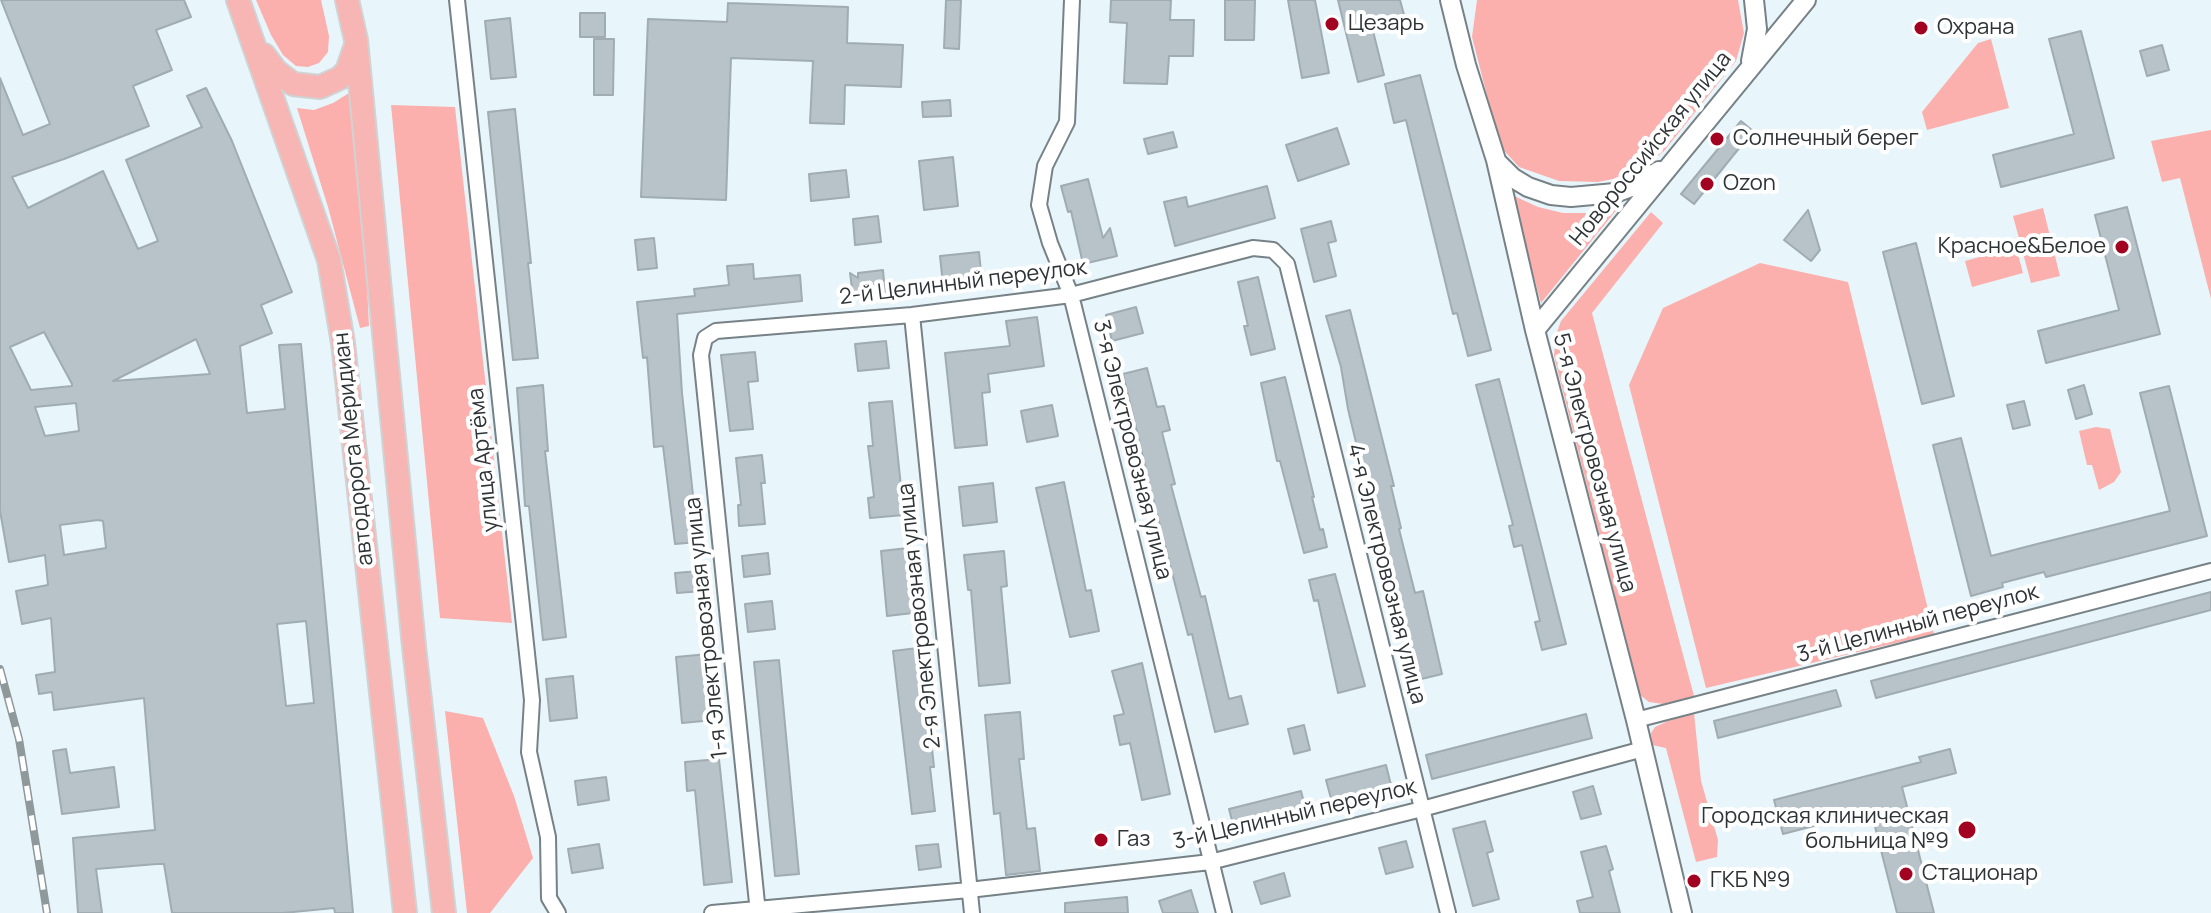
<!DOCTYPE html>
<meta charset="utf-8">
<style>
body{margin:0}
canvas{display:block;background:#e8f5fa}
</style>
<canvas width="2211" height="913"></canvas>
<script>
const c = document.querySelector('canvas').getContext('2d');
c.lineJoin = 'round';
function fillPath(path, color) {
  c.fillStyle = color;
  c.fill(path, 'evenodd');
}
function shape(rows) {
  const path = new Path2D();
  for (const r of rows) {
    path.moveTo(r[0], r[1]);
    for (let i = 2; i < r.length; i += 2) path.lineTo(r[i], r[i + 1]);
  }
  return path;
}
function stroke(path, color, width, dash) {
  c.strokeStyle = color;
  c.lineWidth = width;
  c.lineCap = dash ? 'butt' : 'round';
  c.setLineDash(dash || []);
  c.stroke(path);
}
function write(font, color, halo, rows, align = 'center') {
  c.font = font + ' Manrope,sans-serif';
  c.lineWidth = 8;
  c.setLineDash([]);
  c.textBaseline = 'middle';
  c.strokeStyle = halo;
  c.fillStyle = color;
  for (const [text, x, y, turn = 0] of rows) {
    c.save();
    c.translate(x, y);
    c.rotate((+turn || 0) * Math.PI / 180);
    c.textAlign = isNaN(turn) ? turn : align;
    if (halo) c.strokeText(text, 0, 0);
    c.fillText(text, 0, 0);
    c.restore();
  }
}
fillPath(shape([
 [256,0,321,0,329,36,328,52,319,63,308,67,296,66,283,55,271,35],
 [1477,0,1738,0,1744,33,1736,61,1664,151,1653,160,1627,174,1613,179,1598,182,1559,181,1519,167,1500,146,1472,37],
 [1991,39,2009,108,1927,130,1922,112,1978,43],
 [349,93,363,203,369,326,360,328,328,207,297,108,314,110,333,103],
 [391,105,455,107,512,623,440,618],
 [2211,130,2211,299,2180,178,2162,182,2151,141],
 [1512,195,1538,207,1563,213,1589,213,1618,208,1541,303],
 [2043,208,2060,276,2031,283,2013,216],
 [1651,212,1663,223,1592,313,1694,696,1663,704,1649,702,1640,695,1554,356,1556,335,1561,321],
 [2016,247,2023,273,1972,287,1965,261],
 [1760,263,1848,282,1934,634,1706,688,1629,385,1663,308],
 [2096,427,2110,429,2121,472,2114,482,2099,490,2092,465,2087,465,2079,431],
 [445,711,483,718,514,796,533,858,490,913,467,913],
 [1694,713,1701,781,1718,840,1717,857,1696,862,1666,748,1652,745,1651,733,1655,727,1668,721]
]), '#fcb0ad');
const building = shape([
 [1,0,184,0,191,17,156,30,172,70,133,86,149,126,64,159,12,177,28,208,103,171,138,249,158,241,126,160,202,127,187,96,206,88,232,141,292,292,261,305,272,333,240,346,247,413,285,409,279,345,301,344,353,913,335,913,334,908,283,913,172,913,164,864,157,864,96,869,102,913,78,913,73,838,155,830,144,698,54,710,52,692,39,694,36,675,55,672,51,618,22,624,16,591,48,585,45,555,9,562,0,511,0,78,23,135,50,124,1,0],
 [44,332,72,384,72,386,31,390,10,347,44,332],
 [196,339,210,374,113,381,196,339],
 [76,403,79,431,45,436,35,407,76,403],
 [98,520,103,521,106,548,64,555,60,525,98,520],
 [306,621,314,703,286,706,277,624,306,621],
 [946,0,961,0,959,49,944,48,946,0],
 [1111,0,1171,0,1170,20,1194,20,1193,56,1169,56,1167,84,1124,83,1127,23,1110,22,1111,0],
 [1225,0,1255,0,1254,40,1225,40,1225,0],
 [1288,0,1315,0,1329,73,1302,78,1288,0],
 [1338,0,1400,0,1406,22,1373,31,1384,75,1358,82,1338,0],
 [728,3,848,7,847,43,903,45,901,87,845,85,844,124,810,123,813,61,731,58,726,200,641,197,648,19,727,22,728,3],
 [580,13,605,13,605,37,580,37,580,13],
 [510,18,516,77,491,79,485,21,510,18],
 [2081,31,2114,158,2001,187,1993,155,2074,134,2049,39,2081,31],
 [594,39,614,39,613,95,594,95,594,39],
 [2162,45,2169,70,2147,76,2140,51,2162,45],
 [1420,75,1491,350,1468,356,1457,313,1453,314,1406,120,1394,123,1385,84,1420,75],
 [950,100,951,116,923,117,922,102,950,100],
 [515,109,531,263,528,263,538,358,513,360,488,112,515,109],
 [1741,121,1753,131,1694,204,1681,194,1741,121],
 [1337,128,1349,164,1298,181,1286,145,1337,128],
 [1173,132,1177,147,1148,154,1144,139,1173,132],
 [953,157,958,206,924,210,919,161,953,157],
 [846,170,849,197,811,201,809,174,846,170],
 [1088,179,1103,238,1110,228,1117,256,1083,264,1071,211,1068,212,1061,186,1088,179],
 [1267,186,1275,218,1175,246,1164,202,1186,197,1188,207,1267,186],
 [2127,207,2160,334,2046,363,2038,331,2119,310,2095,215,2127,207],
 [1808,210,1820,250,1811,261,1784,240,1808,210],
 [878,216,881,242,855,245,853,219,878,216],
 [1331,221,1336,241,1328,243,1336,276,1314,282,1301,229,1331,221],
 [654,238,657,268,638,270,635,240,654,238],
 [1916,243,1954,396,1922,404,1883,252,1916,243],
 [979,252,982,281,943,285,940,256,979,252],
 [753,264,754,279,800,275,802,301,677,314,682,393,698,542,675,544,663,446,654,447,647,357,643,358,637,302,695,296,694,289,729,285,727,266,753,264],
 [883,270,885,292,853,296,850,273,858,278,858,273,883,270],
 [1258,277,1275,349,1251,355,1244,326,1248,326,1238,282,1258,277],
 [1136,307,1143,333,1112,341,1106,315,1136,307],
 [1350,310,1394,486,1391,486,1401,528,1399,529,1415,593,1423,591,1442,674,1413,681,1348,409,1341,367,1326,316,1350,310],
 [1037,317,1044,366,988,374,990,392,982,393,987,445,955,448,945,353,1010,346,1006,321,1037,317],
 [886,341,889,368,858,371,855,344,886,341],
 [755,352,758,381,748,382,753,429,730,431,721,355,755,352],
 [1147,368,1157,407,1164,406,1170,430,1162,432,1175,484,1171,485,1201,597,1205,596,1229,699,1241,696,1248,724,1215,732,1192,634,1188,635,1151,490,1123,374,1147,368],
 [1285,377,1314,497,1312,497,1320,530,1323,529,1327,547,1304,553,1280,461,1277,461,1261,383,1285,377],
 [1499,379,1566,644,1542,650,1535,622,1540,621,1522,545,1514,547,1509,526,1513,525,1476,385,1499,379],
 [543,385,548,451,545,451,566,637,543,640,529,506,525,506,517,388,543,385],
 [2084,385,2092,414,2076,419,2068,390,2084,385],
 [2169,386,2207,536,2046,577,2044,572,2002,583,2003,587,1971,596,1933,445,1961,438,1991,556,2037,544,2170,511,2140,393,2169,386],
 [892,401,904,515,870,518,868,498,874,497,868,446,873,446,869,403,892,401],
 [2024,401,2030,425,2013,429,2007,405,2024,401],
 [1052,405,1058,436,1027,442,1021,411,1052,405],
 [762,455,765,483,761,483,765,524,739,526,738,505,741,505,736,458,762,455],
 [1064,482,1086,591,1091,590,1099,631,1070,637,1036,488,1064,482],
 [993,483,997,522,963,526,959,487,993,483],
 [908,548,913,613,887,616,881,551,908,548],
 [1004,551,1007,586,1001,587,1010,683,979,686,971,590,968,590,964,555,1004,551],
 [768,553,770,574,744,577,742,556,768,553],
 [700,571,703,591,677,593,675,573,700,571],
 [1335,574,1365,686,1338,693,1318,600,1314,601,1309,580,1335,574],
 [2211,592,2211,610,1876,698,1871,681,2211,592],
 [772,601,775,629,748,632,745,604,772,601],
 [918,648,928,739,931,739,934,767,930,767,935,811,912,814,893,651,918,648],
 [708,654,714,720,682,723,676,657,708,654],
 [779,660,799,874,775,876,754,662,779,660],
 [1142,663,1170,794,1142,800,1130,743,1120,745,1114,716,1124,714,1112,671,1142,663],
 [573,676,577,718,550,721,546,679,573,676],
 [1836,690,1841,706,1718,738,1714,721,1836,690],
 [1020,712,1024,759,1019,759,1027,829,1035,828,1040,871,1006,875,1000,813,994,814,985,715,1020,712],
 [1586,714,1592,738,1432,779,1426,755,1586,714],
 [1304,725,1310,750,1294,754,1288,729,1304,725],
 [66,749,70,773,114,767,119,807,62,814,53,751,66,749],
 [1950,749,1956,773,1902,787,1934,913,1897,913,1871,811,1783,834,1774,800,1921,762,1919,757,1950,749],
 [719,759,732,882,704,885,695,790,687,791,685,762,719,759],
 [1386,765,1393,793,1333,806,1326,780,1386,765],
 [606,777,609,800,578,805,575,781,606,777],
 [1593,786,1601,814,1581,819,1573,792,1593,786],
 [1301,791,1307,814,1235,832,1229,809,1301,791],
 [1485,821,1493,851,1487,853,1499,899,1473,906,1453,829,1485,821],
 [1406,841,1413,867,1386,874,1379,848,1406,841],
 [599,844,603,868,572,873,568,849,599,844],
 [938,844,941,867,919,870,916,846,938,844],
 [1606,846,1613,869,1609,871,1620,913,1580,913,1577,901,1593,897,1581,852,1606,846],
 [1284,873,1290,896,1261,904,1254,882,1284,873],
 [1191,890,1198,913,1163,913,1159,901,1191,890],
 [1127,897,1128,913,1065,913,1065,903,1127,897]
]);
fillPath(building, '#b7c3c8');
stroke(building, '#a0acb1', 2);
const minor = shape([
 [457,0,532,700,529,752,548,837,549,898,558,913],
 [1072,0,1067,122,1045,166,1039,205,1050,243,1071,295,1224,913],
 [912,315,972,913],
 [1636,720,2211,571],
 [712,913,969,890,1210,862,1422,809,1643,749],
 [758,913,701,355,705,338,716,331,912,315,1071,295,1253,248,1273,250,1287,264,1448,913]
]);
const tertiary = shape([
 [1450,0,1466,65,1496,160,1535,330,1636,720,1682,913],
 [1751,61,1757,29,1754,0],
 [1497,162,1513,178,1528,187,1551,195,1571,197,1615,193,1636,185,1659,171],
 [1535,330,1806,0]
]);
const primary = shape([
 [238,0,329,260,343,343,405,913],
 [347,0,356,40,414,647,444,913],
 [264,55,276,71,293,84,320,87,340,78,347,71,355,48]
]);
stroke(minor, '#778287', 18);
stroke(tertiary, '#778287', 22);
stroke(primary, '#d1d2d3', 26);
stroke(minor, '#fff', 14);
stroke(tertiary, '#fff', 18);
stroke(primary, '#f7b5b3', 22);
const rail = shape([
 [0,669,19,739,47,913]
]);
stroke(rail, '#8f989b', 8);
stroke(rail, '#fff', 5, [15]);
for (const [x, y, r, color] of [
 [1332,24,8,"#a20321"],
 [1921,28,8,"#a20321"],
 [1717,139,8,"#a20321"],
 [1707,184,8,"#a20321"],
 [2122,247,8,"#a20321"],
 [1967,830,10,"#a20321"],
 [1101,840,8,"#a20321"],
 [1906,874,8,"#a20321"],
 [1694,881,8,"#a20321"]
]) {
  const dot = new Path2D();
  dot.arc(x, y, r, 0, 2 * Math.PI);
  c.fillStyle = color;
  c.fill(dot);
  stroke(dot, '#fff', 3);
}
write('22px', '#2e3335', '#fff', [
 ["Цезарь",1348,24],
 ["Охрана",1937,28],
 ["Солнечный берег",1733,139],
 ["Ozon",1723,184],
 ["Красное&Белое",2106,247,"right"],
 ["Городская клиническая",1949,817,"right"],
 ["больница №9",1949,842,"right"],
 ["Газ",1117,840],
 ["Стационар",1922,874],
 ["ГКБ №9",1710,881]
], 'left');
write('22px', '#2e3335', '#fff', [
 ["Новороссийская улица",1651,149,-51],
 ["2-й Целинный переулок",963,283,-7],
 ["автодорога Меридиан",354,449,-96],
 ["3-я Электровозная улица",1132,450,76],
 ["улица Артёма",484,460,-96],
 ["5-я Электровозная улица",1594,463,75],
 ["4-я Электровозная улица",1386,574,76],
 ["2-я Электровозная улица",920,616,-96],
 ["3-й Целинный переулок",1918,624,-15],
 ["1-я Электровозная улица",707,628,-96],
 ["3-й Целинный переулок",1295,815,-13]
]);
</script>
